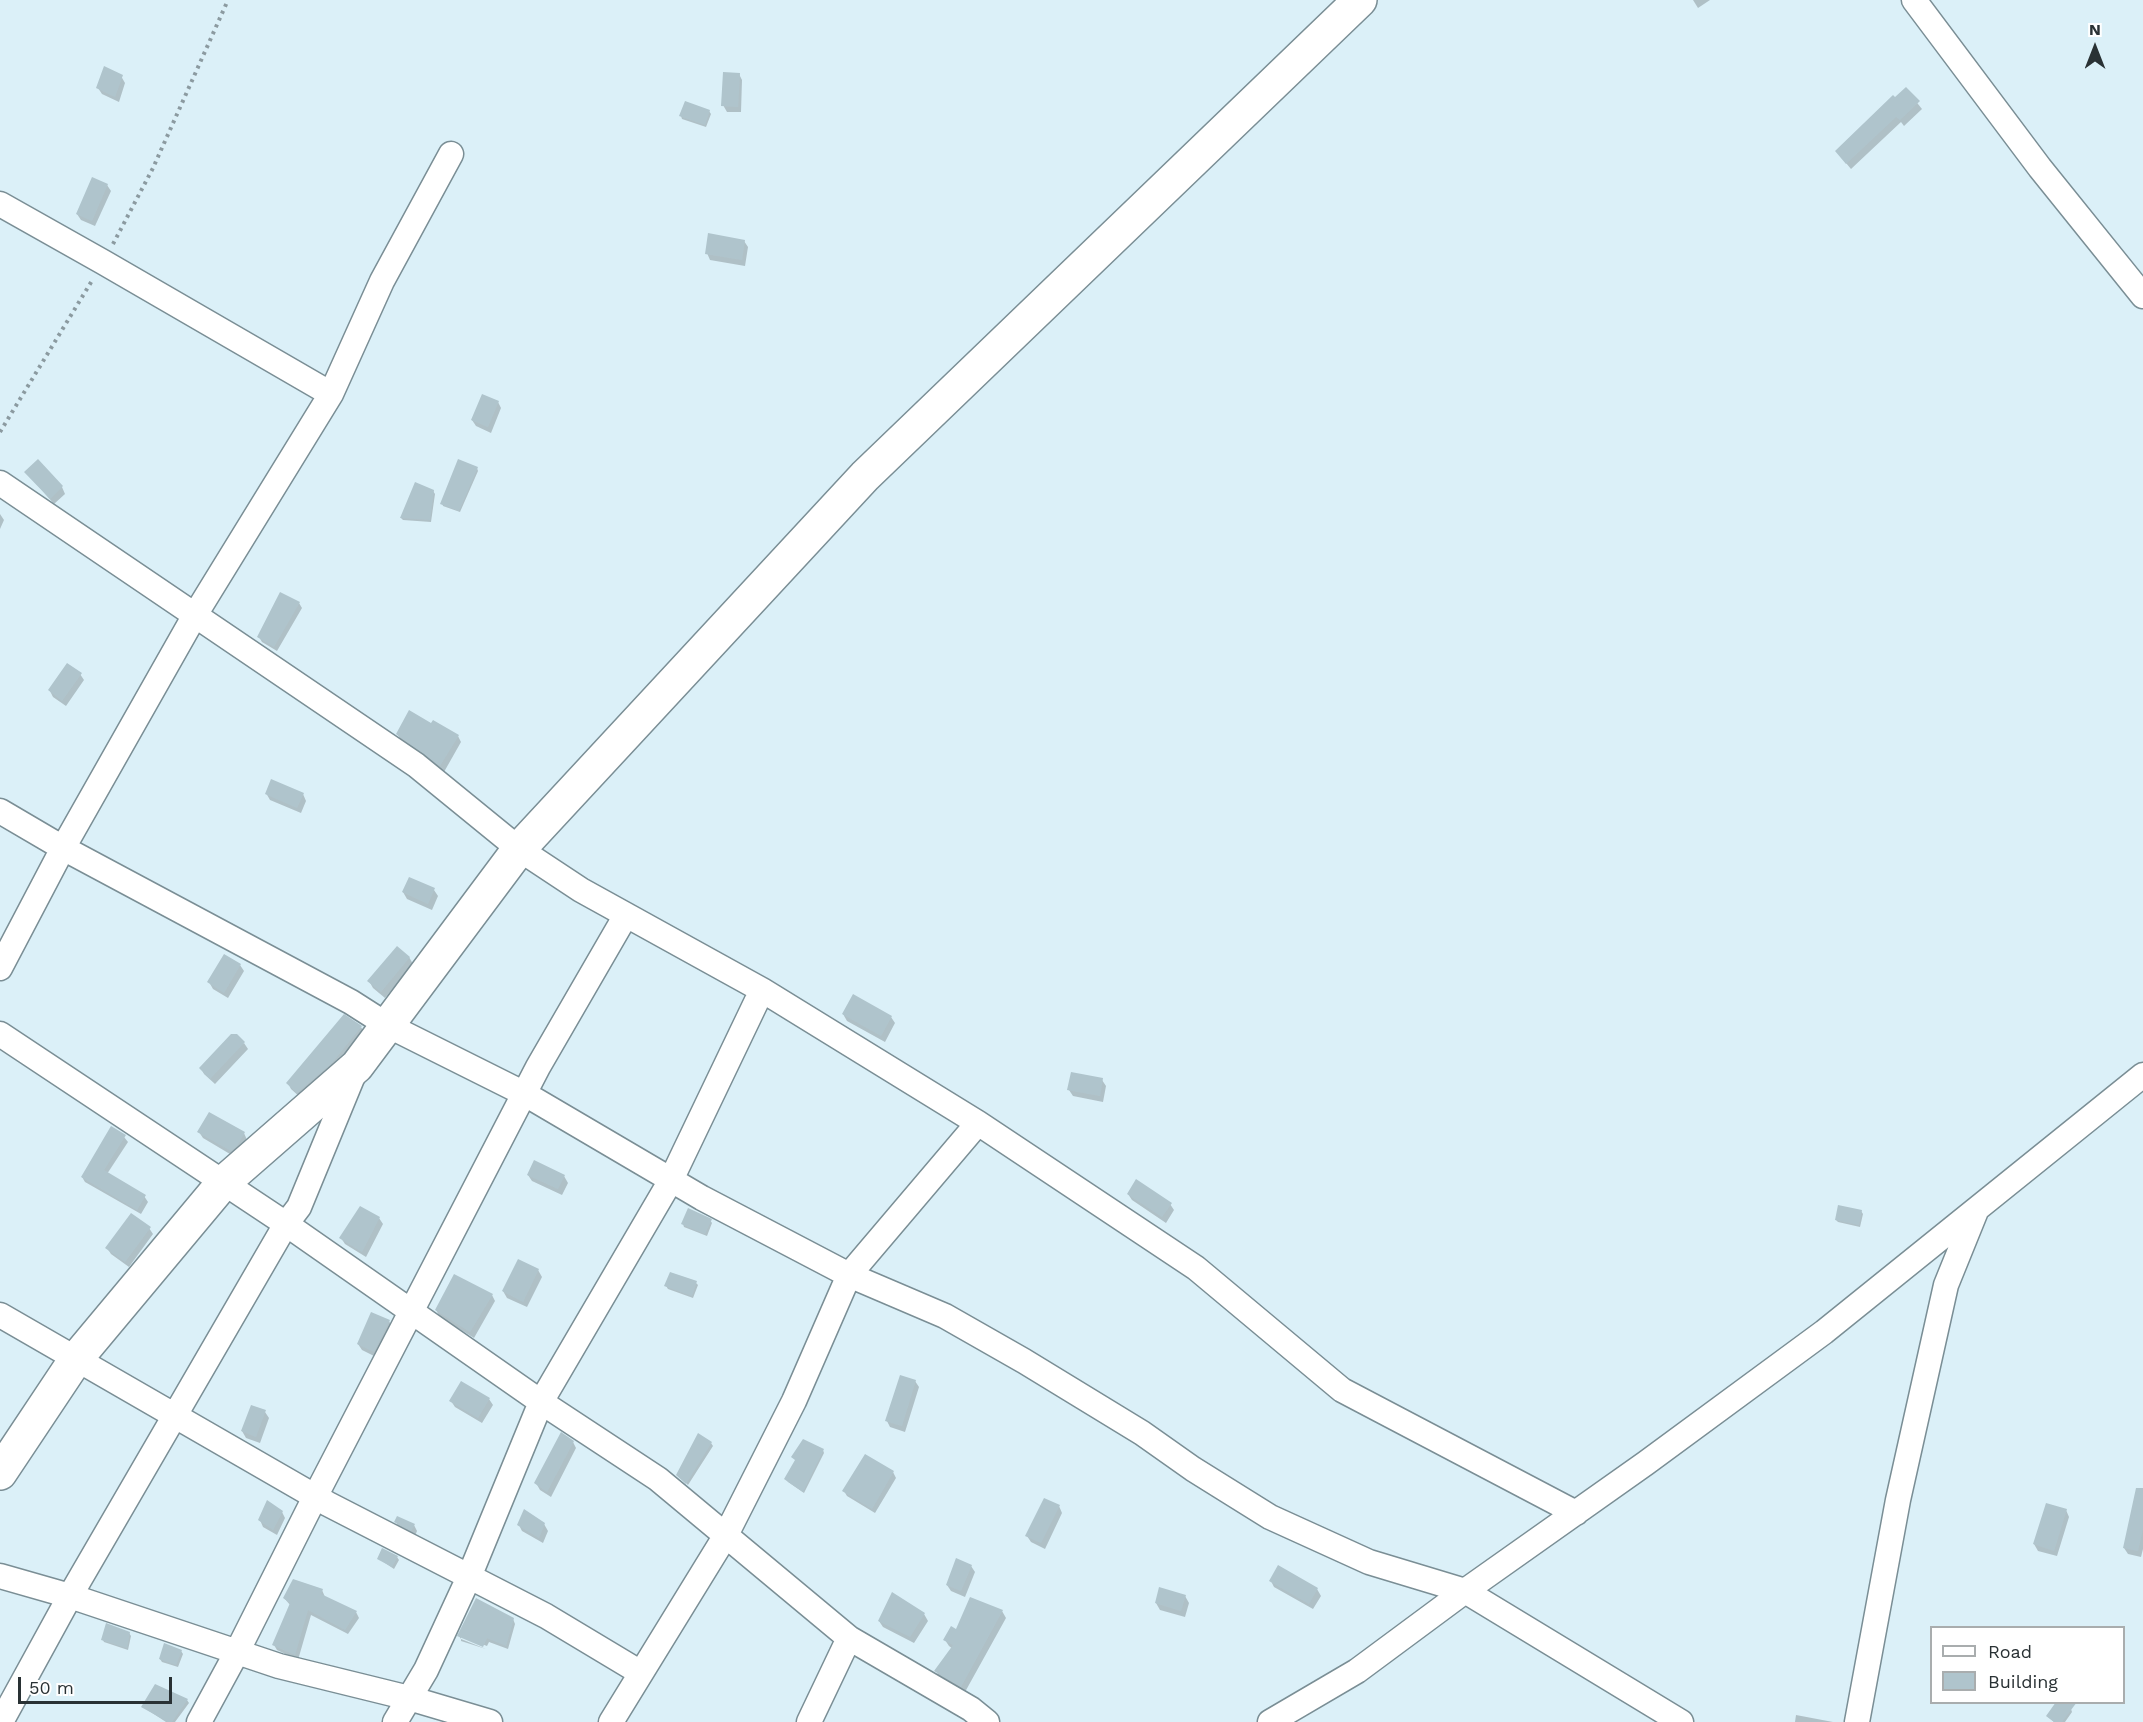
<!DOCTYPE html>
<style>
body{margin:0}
#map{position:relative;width:2143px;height:1722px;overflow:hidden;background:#dbf0f8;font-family:"Work Sans",sans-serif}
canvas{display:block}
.legend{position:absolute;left:1930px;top:1626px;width:195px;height:78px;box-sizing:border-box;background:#fff;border:2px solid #a9adae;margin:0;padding:8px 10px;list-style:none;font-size:18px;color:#293134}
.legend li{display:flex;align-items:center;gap:12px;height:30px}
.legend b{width:30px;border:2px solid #a9adae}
.north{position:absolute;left:2065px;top:18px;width:60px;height:60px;-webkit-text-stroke:4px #fff;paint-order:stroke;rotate:0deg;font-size:16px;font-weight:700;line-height:24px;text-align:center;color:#293134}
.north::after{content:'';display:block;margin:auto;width:21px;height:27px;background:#293134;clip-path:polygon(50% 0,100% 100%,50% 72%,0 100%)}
.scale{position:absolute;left:18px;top:1677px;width:154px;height:27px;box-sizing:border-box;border:3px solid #293134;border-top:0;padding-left:8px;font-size:18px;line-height:21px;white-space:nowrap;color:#293134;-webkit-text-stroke:4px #fff;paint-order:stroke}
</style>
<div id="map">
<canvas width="2143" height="1722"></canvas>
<ul class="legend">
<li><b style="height:8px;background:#fff"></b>Road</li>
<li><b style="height:16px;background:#afc4cc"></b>Building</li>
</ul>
<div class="north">N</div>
<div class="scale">50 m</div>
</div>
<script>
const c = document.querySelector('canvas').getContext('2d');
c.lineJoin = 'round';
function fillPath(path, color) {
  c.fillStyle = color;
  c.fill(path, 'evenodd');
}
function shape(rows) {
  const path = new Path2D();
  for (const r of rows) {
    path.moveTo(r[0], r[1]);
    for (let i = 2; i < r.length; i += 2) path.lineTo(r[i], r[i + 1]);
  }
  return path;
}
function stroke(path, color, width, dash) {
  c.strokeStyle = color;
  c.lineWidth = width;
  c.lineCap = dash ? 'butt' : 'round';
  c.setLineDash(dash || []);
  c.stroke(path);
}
fillPath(shape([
 [1693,0,1710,0,1698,8],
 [739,74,742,80,741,112,727,112,723,105],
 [121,76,125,83,119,102,102,94,98,88],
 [1906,89,1922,109,1904,126,1901,122,1851,169,1836,151],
 [709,111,711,114,706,127,682,119,681,116],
 [107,185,111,191,95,226,81,220,77,214],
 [744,241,748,247,745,266,710,260,707,253],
 [498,402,501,408,491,433,476,426,472,420],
 [477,468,478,471,460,512,443,506,442,503],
 [26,472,62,487,65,494,54,504],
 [433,491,435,494,431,522,403,520,401,518],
 [0,514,4,520,0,529],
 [299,603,302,608,277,651,262,642,259,637],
 [80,674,84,680,66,706,53,697,50,691],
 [432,725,458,736,461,742,444,772,401,740,397,734],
 [266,793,303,794,306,801,301,813,270,800],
 [434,890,438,896,432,910,407,899,403,892],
 [409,957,413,964,385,998,373,988,369,981],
 [240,965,244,971,228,998,213,989,209,982],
 [843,1014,891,1017,895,1023,885,1042,847,1021],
 [361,1027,364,1032,334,1069,301,1098,291,1089,288,1083],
 [244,1043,248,1049,215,1084,204,1074,201,1068],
 [1102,1080,1106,1086,1103,1102,1073,1096,1069,1090],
 [199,1132,244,1133,247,1140,240,1153,235,1157,203,1138],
 [124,1137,128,1142,107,1174,144,1196,148,1202,141,1214,85,1182,82,1177],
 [528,1175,564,1176,568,1183,562,1195,532,1181],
 [1128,1194,1170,1204,1174,1210,1166,1223,1132,1200],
 [1861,1211,1863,1214,1860,1227,1838,1222,1836,1220],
 [379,1218,383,1224,366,1257,345,1244,341,1238],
 [710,1220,712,1223,707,1236,684,1227,683,1224],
 [149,1228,153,1234,129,1267,111,1254,107,1248],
 [538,1270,542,1277,527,1307,507,1298,503,1291],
 [696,1283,698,1285,693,1298,668,1289,666,1286],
 [492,1295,495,1301,474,1338,440,1317,436,1310],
 [389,1321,392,1327,378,1358,362,1350,358,1344],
 [915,1381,919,1387,905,1432,890,1427,887,1421],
 [489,1399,493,1405,482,1423,455,1407,451,1401],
 [265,1412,269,1418,260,1443,246,1438,242,1431],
 [573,1442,576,1448,551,1497,540,1490,536,1483],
 [711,1443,713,1446,688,1485,678,1475],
 [823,1450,824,1453,804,1493,788,1482,786,1479,796,1461],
 [893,1472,896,1478,875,1513,847,1496,844,1491],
 [1059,1506,1062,1513,1045,1549,1031,1542,1027,1536],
 [2066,1510,2069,1517,2057,1556,2038,1551,2034,1544],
 [282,1512,285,1518,277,1535,263,1527,260,1520],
 [2143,1512,2143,1549,2141,1557,2128,1554,2124,1548],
 [396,1522,414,1525,417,1531,415,1536,399,1528],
 [544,1524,548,1531,543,1543,522,1531,519,1525],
 [397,1557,399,1560,394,1569,379,1559],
 [971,1566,975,1572,965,1597,951,1591,947,1585],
 [1279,1567,1317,1589,1321,1596,1313,1609,1274,1587,1271,1581],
 [322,1590,325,1597,356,1612,359,1618,348,1634,311,1615,298,1660,277,1650,274,1645,291,1606,284,1598],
 [1185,1596,1189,1603,1185,1617,1160,1610,1156,1603],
 [970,1598,1002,1611,1006,1618,965,1692,940,1678,936,1671,953,1649,949,1646,945,1640,957,1631],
 [924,1614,928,1621,914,1643,883,1627,879,1621],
 [513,1619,515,1624,508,1649,489,1642,487,1646,461,1636,461,1639,459,1636],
 [129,1633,131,1636,128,1650,104,1642,103,1640],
 [461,1639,486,1649,461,1641],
 [181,1651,183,1654,178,1667,162,1662,160,1659],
 [155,1686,187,1700,189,1703,175,1722,166,1722,143,1707],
 [2071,1709,2072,1712,2065,1722,2054,1722,2047,1716],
 [1796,1715,1833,1722,1795,1722]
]), '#0003');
fillPath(shape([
 [104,66,123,75,115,97,96,88],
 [723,72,740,73,738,107,721,106],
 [1906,87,1920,101,1900,120,1896,117,1846,164,1835,151,1893,95,1895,97],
 [685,101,710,110,705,125,679,116],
 [92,177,108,184,92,221,76,214],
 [708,233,745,240,742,260,705,254],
 [482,394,499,401,488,427,471,420],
 [38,459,63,486,50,499,24,472],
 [458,459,478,467,459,511,440,504],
 [415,482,434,490,430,520,400,518],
 [280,592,300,602,274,647,257,637],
 [67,663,82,673,62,701,48,690],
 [409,710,431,723,433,720,459,735,440,766,396,734],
 [271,779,304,793,297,808,265,794],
 [409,877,435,888,428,904,402,892],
 [397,946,410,957,381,992,367,981],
 [224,954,241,964,224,993,207,982],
 [853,994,892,1016,881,1036,842,1014],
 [344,1014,362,1026,332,1063,297,1093,286,1083],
 [231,1034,237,1034,245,1042,210,1079,199,1068],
 [1071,1072,1103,1078,1100,1096,1067,1090],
 [209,1112,245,1132,237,1146,231,1151,197,1132],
 [111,1126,126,1135,104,1170,146,1195,137,1210,81,1177],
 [534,1160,565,1175,558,1189,527,1175],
 [1136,1179,1172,1203,1162,1217,1127,1194],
 [1838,1205,1862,1210,1859,1225,1835,1220],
 [360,1206,380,1217,362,1252,339,1238],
 [688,1208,712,1219,705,1234,681,1224],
 [131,1213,151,1227,125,1262,105,1248],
 [518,1259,539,1269,523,1302,502,1291],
 [670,1272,697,1281,692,1296,664,1286],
 [454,1274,493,1294,470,1332,435,1310],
 [371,1312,390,1320,374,1352,357,1344],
 [900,1375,916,1380,902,1426,885,1421],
 [461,1381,490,1398,478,1418,449,1401],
 [251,1405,266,1410,256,1437,241,1431],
 [561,1432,574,1441,547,1492,534,1483],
 [698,1433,712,1442,686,1484,676,1475],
 [803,1439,824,1449,803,1492,784,1479,795,1460,791,1457],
 [865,1454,894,1471,872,1509,842,1491],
 [2136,1488,2143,1488,2143,1529,2138,1551,2123,1548],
 [1044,1498,1060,1505,1041,1543,1025,1536],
 [267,1500,283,1511,273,1530,258,1520],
 [2046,1503,2067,1509,2054,1551,2033,1544],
 [524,1509,545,1523,539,1538,517,1525],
 [397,1516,415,1524,411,1531,394,1522],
 [382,1548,398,1556,392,1567,377,1559],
 [956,1558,972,1565,961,1591,946,1585],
 [1278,1565,1318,1588,1309,1604,1269,1581],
 [293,1579,323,1589,321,1594,357,1611,345,1630,308,1610,295,1655,272,1645,290,1603,283,1598],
 [1159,1587,1186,1595,1181,1611,1155,1603],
 [892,1592,925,1613,910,1637,878,1621],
 [970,1597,1003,1610,961,1687,934,1671,953,1645,943,1640,951,1626,956,1629],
 [476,1598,514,1618,506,1646,487,1638,483,1647,457,1636],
 [106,1623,130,1632,127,1648,101,1640],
 [164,1643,182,1650,176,1665,159,1659],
 [155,1684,188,1699,172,1722,168,1722,141,1707],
 [2056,1702,2077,1702,2062,1722,2054,1722,2046,1716]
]), '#afc4cc');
const street = shape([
 [1914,0,2040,168,2143,296],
 [0,204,103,262,331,394],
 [0,483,416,765,519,849,581,890,762,990,978,1123,1196,1268,1342,1390,1576,1513],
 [0,811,63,848,351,1002,387,1025,525,1094,702,1198,849,1275,945,1316,1024,1361,1142,1433,1193,1469,1270,1517,1369,1562,1465,1591,1681,1722],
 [0,968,63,848,195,615,331,394,382,281,451,154],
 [0,1034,286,1224,541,1402,658,1479,849,1638,971,1709,987,1722],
 [0,1315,328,1504,546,1616,641,1673],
 [0,1576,70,1596,279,1666,409,1698,490,1722],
 [1,1722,70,1596,174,1417,286,1224,299,1207,355,1071],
 [199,1722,237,1652,315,1497,538,1067,626,915],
 [395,1722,426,1670,469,1577,541,1402,671,1180,762,990],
 [611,1722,726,1535,794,1401,849,1275,978,1123],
 [809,1722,849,1638],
 [1270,1722,1357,1671,1465,1591,1646,1463,1824,1332,2143,1075],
 [1857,1722,1898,1500,1946,1285,1976,1211]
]);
const secondary = shape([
 [0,1473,76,1359,223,1183,357,1066,519,849,865,476,1360,0]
]);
stroke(street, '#7a8e95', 27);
stroke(secondary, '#7a8e95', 36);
stroke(shape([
 [113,244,153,168,228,0],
 [0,432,93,279]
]), '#8b9aa0', 4, [3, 4.5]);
stroke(street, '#fff', 24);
stroke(secondary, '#fff', 33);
</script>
